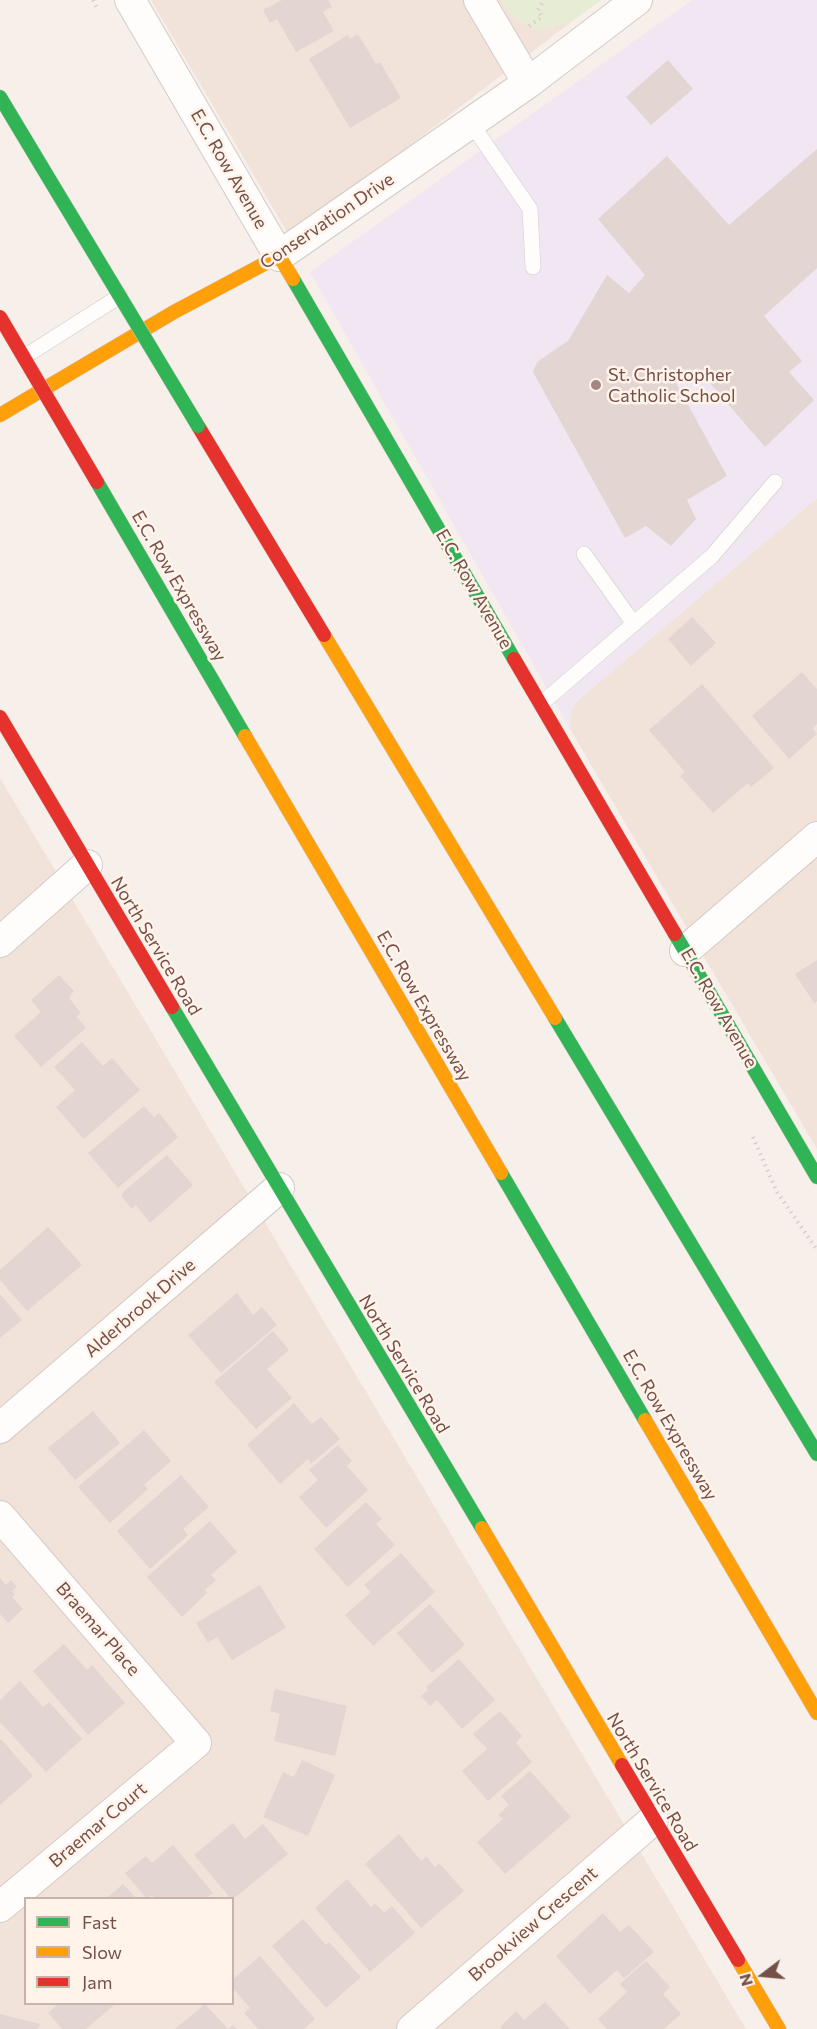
<!DOCTYPE html>
<style>
body{margin:0}
#map{position:relative;width:817px;height:2029px;overflow:hidden;background:#f6efea;font-family:Commissioner,sans-serif}
canvas{display:block}
.legend{position:absolute;left:24px;top:1897px;width:210px;height:108px;box-sizing:border-box;background:#fff3ea;border:2px solid #c8b2aa;margin:0;padding:8px 10px;list-style:none;font-size:18px;color:#755049}
.legend li{display:flex;align-items:center;gap:12px;height:30px}
.legend b{width:30px;border:2px solid #c8b2aa}
.north{position:absolute;left:733px;top:1945px;width:60px;height:60px;-webkit-text-stroke:4px #fff3ea;paint-order:stroke;rotate:254deg;font-size:16px;font-weight:700;line-height:24px;text-align:center;color:#755049}
.north::after{content:'';display:block;margin:auto;width:21px;height:27px;background:#755049;clip-path:polygon(50% 0,100% 100%,50% 72%,0 100%)}
</style>
<div id="map">
<canvas width="817" height="2029"></canvas>
<ul class="legend">
<li><b style="height:8px;background:#30b455"></b>Fast</li>
<li><b style="height:8px;background:#ff9f0a"></b>Slow</li>
<li><b style="height:8px;background:#e5322d"></b>Jam</li>
</ul>
<div class="north">N</div>
</div>
<script>
const c = document.querySelector('canvas').getContext('2d');
c.lineJoin = 'round';
function fillPath(path, color) {
  c.fillStyle = color;
  c.fill(path, 'evenodd');
}
function shape(rows) {
  const path = new Path2D();
  for (const r of rows) {
    path.moveTo(r[0], r[1]);
    for (let i = 2; i < r.length; i += 2) path.lineTo(r[i], r[i + 1]);
  }
  return path;
}
function stroke(path, color, width, dash) {
  c.strokeStyle = color;
  c.lineWidth = width;
  c.lineCap = dash ? 'butt' : 'round';
  c.setLineDash(dash || []);
  c.stroke(path);
}
function write(font, color, halo, rows, align = 'center') {
  c.font = font + ' Commissioner,sans-serif';
  c.lineWidth = 5;
  c.setLineDash([]);
  c.textBaseline = 'middle';
  c.strokeStyle = halo;
  c.fillStyle = color;
  for (const [text, x, y, turn = 0] of rows) {
    c.save();
    c.translate(x, y);
    c.rotate((+turn || 0) * Math.PI / 180);
    c.textAlign = isNaN(turn) ? turn : align;
    if (halo) c.strokeText(text, 0, 0);
    c.fillText(text, 0, 0);
    c.restore();
  }
}
fillPath(shape([
 [151,0,502,0,511,14,533,30,571,22,290,237],
 [817,498,817,1149,570,729,571,710,578,700],
 [0,778,746,2029,0,2029],
 [26,1898,232,1898,232,2004,26,2004]
]), '#f2e3da');
fillPath(shape([
 [692,0,817,0,817,498,578,700,571,710,570,729,310,272]
]), '#f0e7f2');
fillPath(shape([
 [502,0,601,0,571,22,533,30,510,14]
]), '#e7ecd4');
fillPath(shape([
 [282,0,328,0,332,7,323,12,334,31,296,52,277,19,270,23,263,10],
 [358,34,376,64,380,62,401,98,350,128,309,59,348,35,350,39],
 [668,60,693,89,651,125,626,97],
 [817,149,817,268,764,316,802,361,789,372,814,400,765,447,697,368,674,379,727,476,687,500,696,519,671,546,646,526,625,538,533,372,537,362,568,341,607,275,629,293,645,275,598,219,667,156,729,225],
 [692,617,716,643,691,666,668,639],
 [802,672,817,689,817,724,813,728,817,734,789,759,752,716],
 [702,684,774,768,751,787,748,783,713,813,680,776,685,772,649,730],
 [817,960,817,1001,814,1003,795,974],
 [59,975,74,991,69,998,81,1013,77,1017,86,1028,41,1067,14,1036,41,1012,31,1000],
 [82,1042,103,1066,112,1058,140,1090,84,1139,56,1107,75,1090,54,1067],
 [144,1106,154,1117,159,1113,178,1137,118,1188,88,1153],
 [167,1155,193,1185,150,1223,136,1205,132,1209,122,1197,123,1192],
 [48,1227,82,1265,27,1311,0,1280,0,1270],
 [237,1293,253,1315,262,1307,277,1325,221,1373,188,1335],
 [0,1294,22,1320,0,1338],
 [273,1331,289,1350,267,1369,292,1398,256,1429,214,1382],
 [294,1403,312,1424,321,1417,340,1439,311,1464,308,1459,280,1484,247,1445],
 [93,1411,120,1443,75,1480,48,1448],
 [144,1430,171,1461,144,1485,148,1489,110,1523,78,1487],
 [338,1445,352,1461,347,1466,368,1490,326,1528,299,1497,318,1480,309,1470],
 [181,1475,209,1507,183,1529,188,1535,150,1569,117,1531],
 [366,1502,382,1519,376,1524,395,1545,348,1587,314,1549],
 [210,1521,237,1552,211,1575,216,1580,205,1590,207,1593,182,1617,147,1577],
 [401,1553,435,1592,373,1646,345,1615,371,1592,364,1585],
 [0,1578,6,1585,11,1580,17,1587,12,1591,15,1594,12,1597,23,1609,8,1623,0,1614],
 [260,1585,286,1628,232,1660,217,1637,208,1643,196,1623],
 [430,1604,465,1645,432,1673,397,1633],
 [64,1644,87,1670,92,1665,125,1703,88,1735,33,1671],
 [459,1659,495,1700,462,1729,437,1700,430,1706,421,1696,428,1690,426,1687],
 [20,1681,43,1707,49,1702,82,1739,46,1772,0,1722,0,1700],
 [275,1689,347,1706,335,1756,274,1741,280,1714,270,1711],
 [500,1711,522,1736,516,1743,532,1762,488,1801,462,1771,487,1749,473,1734],
 [1,1739,33,1776,0,1805,0,1740],
 [302,1760,335,1775,308,1836,263,1817,283,1772,294,1777],
 [530,1771,571,1817,505,1874,477,1842,503,1819,498,1815,509,1805,501,1796],
 [233,1823,245,1839,263,1824,288,1854,232,1900,194,1855],
 [399,1834,421,1861,426,1856,435,1867,439,1863,464,1891,421,1928,365,1864],
 [173,1845,213,1893,206,1898,155,1898,152,1895,146,1898,125,1873,146,1856,152,1863],
 [347,1879,371,1907,375,1903,384,1913,392,1906,415,1933,370,1972,315,1908],
 [123,1884,136,1898,107,1898],
 [603,1913,620,1932,629,1925,654,1952,624,1978,617,1970,590,1994,556,1956],
 [303,1919,326,1945,329,1942,361,1977,326,2008,272,1946],
 [260,1956,315,2019,304,2029,258,2029,244,2013,250,2008,232,1987,232,1980],
 [646,1961,670,1987,663,1994,681,2014,664,2029,607,2029,598,2019,627,1992,620,1984],
 [545,2002,570,2029,502,2029,500,2027,516,2011,524,2020],
 [58,2004,115,2004,86,2029,62,2029,48,2013],
 [205,2004,228,2029,233,2025,237,2029,175,2029],
 [0,2014,40,2024,38,2029,0,2029]
]), '#e3d5d1');
const lane = shape([
 [471,123,530,209,533,267],
 [24,357,120,296],
 [584,554,634,624],
 [541,704,712,556,775,482]
]);
const street = shape([
 [130,0,279,256,528,83,637,0],
 [479,0,528,83],
 [0,942,87,865],
 [685,951,817,837],
 [0,1428,279,1188],
 [0,1516,196,1743,0,1907],
 [412,2029,653,1820]
]);
const fast = shape([
 [0,97,42,167],
 [293,279,514,659],
 [97,482,245,736],
 [675,934,817,1177],
 [172,1007,482,1528],
 [555,1018,817,1454],
 [501,1173,645,1420]
]);
const slow = shape([
 [0,415,174,312,279,256,293,279],
 [324,635,555,1018],
 [245,736,501,1173],
 [645,1420,817,1713],
 [482,1528,622,1765],
 [738,1960,779,2029]
]);
const jam = shape([
 [198,426,324,635],
 [514,659,675,934],
 [0,717,172,1007],
 [622,1765,738,1960]
]);
stroke(lane, '#d5cbc6', 16);
stroke(street, '#d5cbc6', 32);
stroke(fast, '#d6cac6', 15);
stroke(slow, '#d6cac6', 15);
stroke(jam, '#d6cac6', 15);
stroke(shape([
 [93,0,98,10],
 [529,26,542,17,538,10,544,0],
 [753,1137,777,1192,817,1250]
]), '#dacfcd', 4, [1.5, 4.5]);
stroke(lane, '#fefdfc', 15);
stroke(street, '#fefdfc', 30);
stroke(fast, '#30b455', 14);
stroke(slow, '#ff9f0a', 14);
stroke(jam, '#e5322d', 14);
const fastBridge = shape([
 [42,167,198,426]
]);
const jamBridge = shape([
 [0,317,97,482]
]);
stroke(fastBridge, '#d8ccc9', 15, []);
stroke(jamBridge, '#d8ccc9', 15, []);
stroke(fastBridge, '#30b455', 14);
stroke(jamBridge, '#e5322d', 14);
for (const [x, y, r, color] of [
 [596,385,6,"#a28881"]
]) {
  const dot = new Path2D();
  dot.arc(x, y, r, 0, 2 * Math.PI);
  c.fillStyle = color;
  c.fill(dot);
  stroke(dot, '#fff3ea', 2);
}
write('18px', '#755049', '#fff3ea', [
 ["E.C. Row Avenue",229,169,60],
 ["Conservation Drive",327,221,-34],
 ["E.C. Row Expressway",179,586,60],
 ["E.C. Row Avenue",474,589,60],
 ["North Service Road",156,946,59],
 ["E.C. Row Expressway",424,1006,60],
 ["E.C. Row Avenue",719,1008,60],
 ["Alderbrook Drive",140,1308,-41],
 ["North Service Road",404,1364,59],
 ["E.C. Row Expressway",670,1425,60],
 ["Braemar Place",98,1629,49],
 ["North Service Road",652,1782,59],
 ["Braemar Court",98,1825,-40],
 ["Brookview Crescent",533,1924,-41]
]);
write('18px', '#755049', '#fff3ea', [
 ["St. Christopher",608,375],
 ["Catholic School",608,396]
], 'left');
</script>
